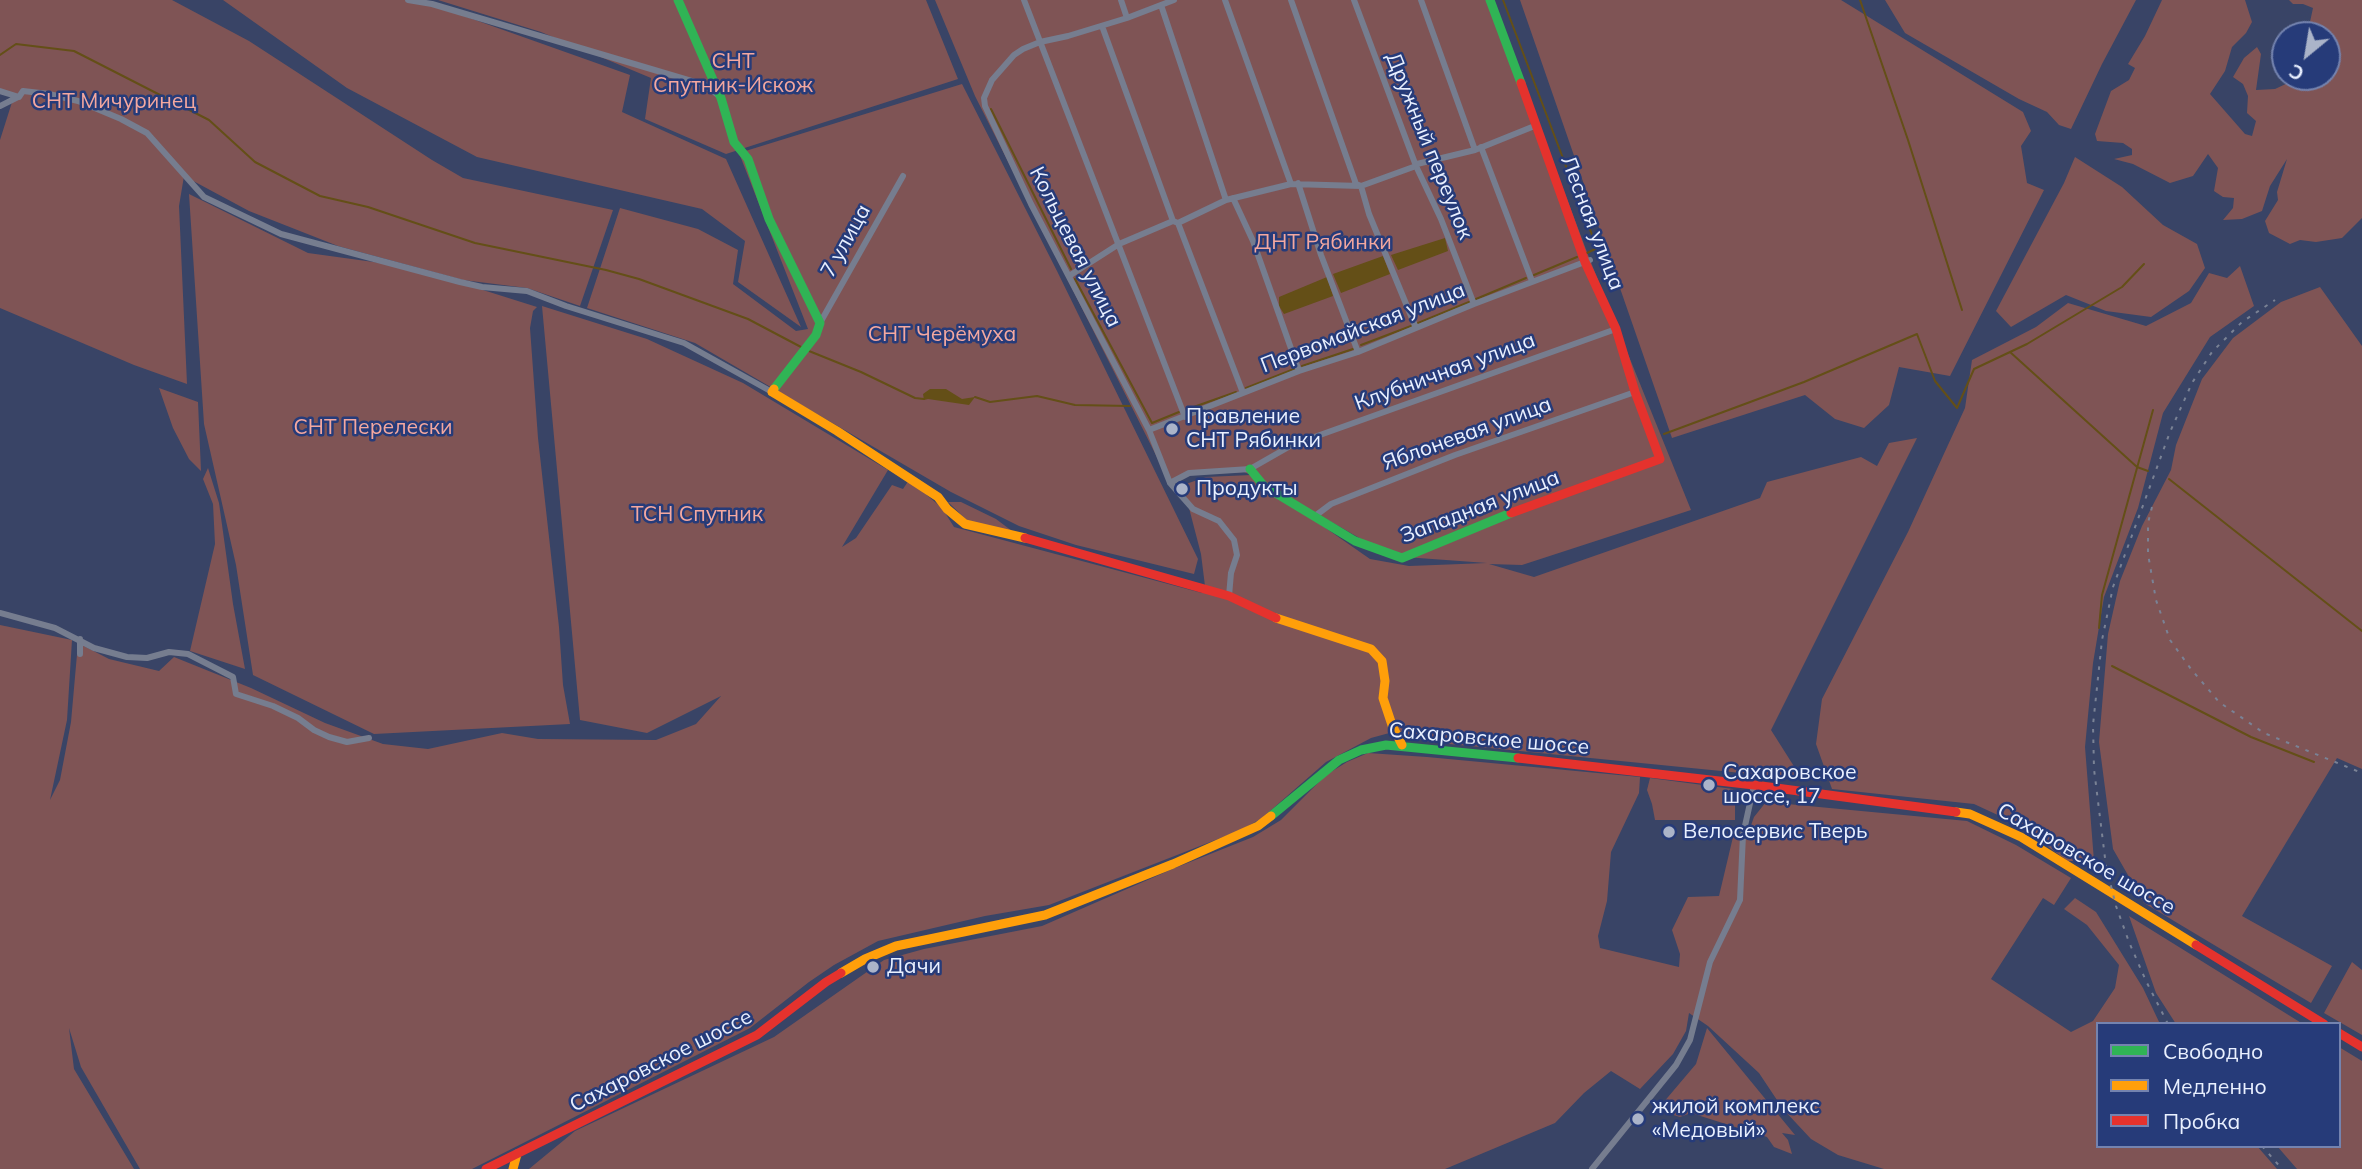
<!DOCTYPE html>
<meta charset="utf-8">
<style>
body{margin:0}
#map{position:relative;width:2362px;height:1169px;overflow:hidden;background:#394466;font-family:Mulish,sans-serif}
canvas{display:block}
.legend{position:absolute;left:2096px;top:1022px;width:245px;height:126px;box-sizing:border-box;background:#263b79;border:2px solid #7483af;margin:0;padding:9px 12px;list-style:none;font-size:21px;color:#e9f0ff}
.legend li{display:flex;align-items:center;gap:14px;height:35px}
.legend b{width:35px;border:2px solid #7483af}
.north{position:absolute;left:2271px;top:21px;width:70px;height:70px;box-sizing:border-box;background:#263b79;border:2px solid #7483af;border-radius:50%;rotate:210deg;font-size:19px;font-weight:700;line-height:28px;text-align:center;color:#e9f0ff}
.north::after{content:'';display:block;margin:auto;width:24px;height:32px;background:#abb4c9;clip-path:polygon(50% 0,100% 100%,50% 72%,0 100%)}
</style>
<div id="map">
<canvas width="2362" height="1169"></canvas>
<ul class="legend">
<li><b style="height:9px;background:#30b455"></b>Свободно</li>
<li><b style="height:9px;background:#ff9f0a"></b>Медленно</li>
<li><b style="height:9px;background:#e5322d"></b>Пробка</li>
</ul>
<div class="north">С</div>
</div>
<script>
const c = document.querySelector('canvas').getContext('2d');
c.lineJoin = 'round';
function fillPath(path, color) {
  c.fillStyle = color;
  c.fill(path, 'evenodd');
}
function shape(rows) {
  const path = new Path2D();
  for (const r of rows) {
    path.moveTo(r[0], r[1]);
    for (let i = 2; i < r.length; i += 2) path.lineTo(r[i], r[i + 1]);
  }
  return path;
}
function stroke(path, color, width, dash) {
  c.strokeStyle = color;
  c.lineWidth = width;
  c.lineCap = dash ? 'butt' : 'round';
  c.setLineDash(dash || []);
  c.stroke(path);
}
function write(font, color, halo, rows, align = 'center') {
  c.font = font + ' Mulish,sans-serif';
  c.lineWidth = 5;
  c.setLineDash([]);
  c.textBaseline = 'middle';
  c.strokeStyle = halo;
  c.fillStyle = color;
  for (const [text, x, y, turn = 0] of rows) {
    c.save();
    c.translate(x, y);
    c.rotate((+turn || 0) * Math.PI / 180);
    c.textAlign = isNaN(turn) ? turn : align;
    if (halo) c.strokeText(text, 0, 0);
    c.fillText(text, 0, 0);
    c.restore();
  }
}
fillPath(shape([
 [0,0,172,0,249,41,432,160,463,178,613,210,580,306,527,288,463,280,338,246,249,211,184,176,179,206,187,384,134,365,0,308,0,140,13,99,0,90],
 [223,0,419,0,630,75,622,112,726,159,801,327,738,282,745,241,702,209,477,157,347,88],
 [438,0,926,0,958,79,726,154,645,119,651,78,541,32],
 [935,0,1492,0,1590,260,1691,510,1522,565,1489,564,1534,577,1760,498,1767,482,1861,457,1877,466,1889,443,1917,438,1771,730,1802,779,1429,742,1398,733,1393,724,1385,697,1387,680,1384,663,1381,663,1383,680,1381,698,1393,732,1371,738,1326,762,1262,818,1241,830,1049,905,985,916,878,941,834,965,809,982,750,1028,472,1169,140,1169,81,1067,69,1028,74,1069,134,1169,0,1169,0,625,72,640,67,720,50,800,60,780,71,722,78,643,109,659,159,671,174,657,251,688,325,723,383,744,428,749,502,733,538,739,656,740,696,724,721,696,647,733,580,720,542,306,647,339,743,383,888,470,842,547,856,538,892,485,903,489,909,480,942,508,954,527,1202,593,1205,586,1201,554,1183,485,1206,477,1251,475,1244,472,1189,475,1169,481,975,96],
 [1251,476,1391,556,1487,563,1409,566,1370,559],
 [1520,0,1841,0,2023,112,2031,131,2021,146,2027,183,2044,190,1950,376,1899,367,1889,405,1864,428,1835,419,1805,395,1672,438],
 [1885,0,2136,0,2102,64,2071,129,2059,125,2047,112,2019,99,1905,33],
 [2162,0,2245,0,2252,22,2246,33,2232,47,2225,71,2210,94,2245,134,2252,136,2256,121,2247,113,2248,96,2243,84,2233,77,2244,58,2257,47,2261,54,2256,90,2275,89,2290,82,2290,77,2327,77,2327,70,2330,67,2331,54,2327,50,2327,35,2312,35,2310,22,2313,8,2303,4,2293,4,2289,0,2362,0,2362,218,2342,238,2316,242,2300,240,2290,244,2269,233,2265,221,2278,200,2277,192,2287,159,2270,186,2262,211,2242,219,2223,220,2233,208,2234,198,2223,197,2214,191,2218,168,2208,154,2193,176,2170,183,2133,164,2114,159,2132,155,2132,149,2123,143,2097,141,2095,134,2111,91,2129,80,2135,68,2128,64,2145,36],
 [962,84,1057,271,1198,559,1194,574,1076,545,1019,526,951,492,695,343,587,308,620,208,698,229,738,250,733,284,796,331,808,329,739,153],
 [2075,157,2122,187,2163,225,2197,244,2205,268,2189,291,2151,317,2106,311,2066,295,2011,327,1996,311,2064,183],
 [189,194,308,253,410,267,537,307,533,311,530,328,538,438,559,627,563,685,570,724,374,734,253,675,236,565,204,424],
 [2240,266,2254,306,2210,337,2163,413,2138,508,2104,597,2093,663,2085,747,2094,861,2068,861,2015,823,1974,804,1832,789,1816,744,1822,699,1908,532,1965,408,1972,360,2036,327,2068,303,2146,326,2191,303,2209,273,2227,278],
 [2320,287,2362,346,2362,769,2337,758,2242,916,2332,966,2311,1003,2144,903,2113,849,2099,742,2108,634,2120,581,2142,526,2171,470,2176,445,2202,379,2233,338,2281,302],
 [159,388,198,402,201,471,189,459,173,428],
 [208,468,219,503,233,604,245,669,190,651,215,544,213,504,203,479],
 [948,502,961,502,996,519,1012,531,973,526],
 [1368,753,1427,757,1640,777,1639,793,1611,852,1607,901,1598,936,1600,948,1679,967,1680,954,1672,930,1688,897,1719,896,1733,837,1748,834,1754,817,1766,802,1967,821,2016,845,2071,878,2054,905,2043,898,1991,979,2071,1032,2093,1021,2115,988,2119,965,2087,925,2064,909,2075,898,2096,912,2143,988,2160,1024,2098,1024,2098,1146,2257,1146,2277,1169,1884,1169,1838,1155,1811,1139,1783,1109,1759,1073,1708,1026,1689,1013,1686,1031,1673,1054,1640,1089,1611,1071,1584,1093,1555,1123,1445,1169,529,1169,575,1131,774,1037,884,960,924,949,1042,926,1175,868,1253,837,1281,820,1326,775,1347,762],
 [1650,778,1733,789,1735,794,1735,820,1655,820,1652,804,1647,790],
 [2129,916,2303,1024,2176,1024,2156,993],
 [2352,962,2362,970,2362,1035,2324,1013],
 [1707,1028,1795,1135,1782,1133,1788,1140,1792,1154,1774,1147,1767,1137,1691,1113,1680,1117,1657,1110,1696,1064],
 [2339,1047,2362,1061,2362,1169,2297,1169,2277,1146,2339,1146]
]), '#7f5455');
fillPath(shape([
 [1445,238,1448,251,1398,270,1391,255],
 [1383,256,1390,274,1341,293,1333,274],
 [1327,277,1333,296,1284,314,1279,306,1279,297],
 [930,389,946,389,962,399,975,397,969,405,928,399,924,400,923,394]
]), '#644f17');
stroke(shape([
 [1503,0,1597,248,1585,254],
 [1860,0,1908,140,1962,310],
 [0,55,16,44,74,51,209,120,255,162,320,196,368,207,475,243,606,270,639,279,748,319,801,347],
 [991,109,1071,269],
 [1534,275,1577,257],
 [1075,279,1152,423,1179,412],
 [1476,299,1526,278],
 [1418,323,1469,302],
 [1361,345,1411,326],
 [809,351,861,372,915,398,924,399],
 [2010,352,2137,467,2148,471],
 [1302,366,1353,349],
 [1246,388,1294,369],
 [975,397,990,402,1037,396,1075,405,1130,406],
 [1188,409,1236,392],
 [1664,434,1804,382,1917,334,1935,381,1957,408,1974,369,2027,344,2122,287,2144,264],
 [2169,479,2362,631],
 [2099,628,2102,595,2153,410],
 [2112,666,2251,737,2314,762]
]), '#644f17', 2);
stroke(shape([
 [408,0,432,4,705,85,718,95],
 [1024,0,1185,417],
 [1121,0,1127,18],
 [1174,0,1127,18,1068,36,1040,42,1023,49,1014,55,992,80,984,98,985,106,1031,204,1149,430,1170,483,1193,509,1219,521,1234,540,1237,555,1231,573,1229,596],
 [1225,0,1291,184],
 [1291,0,1356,184,1361,186,1369,214,1416,328],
 [1354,0,1416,166,1441,219,1474,304],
 [1421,0,1475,150],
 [1161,5,1226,200],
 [1102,26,1173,221],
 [0,91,19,97,23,91,49,94,78,101,121,119,147,133,204,197,281,234,460,282,482,287,527,291,566,306,684,343,772,392],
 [0,106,18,97],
 [1481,147,1532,281],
 [1298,183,1321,255,1358,352],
 [1233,198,1253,241,1299,371],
 [1178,223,1243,393],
 [1069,276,1119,244,1173,221,1178,223,1226,200,1291,184,1361,186,1416,166,1417,164,1475,150,1537,125],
 [820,323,903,176],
 [1149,430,1299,371,1358,352,1474,304,1590,260],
 [1170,483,1189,473,1250,469,1292,445,1616,329],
 [1315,516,1331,504,1455,455,1635,392],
 [0,613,55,628,94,648,127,657,147,658,169,652,188,654,233,677,236,694,273,706,298,718,314,730,329,737,347,742,369,738],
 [80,639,80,654],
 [1592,1169,1676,1065,1690,1040,1710,962,1740,900,1743,835,1754,785]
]), '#767d8f', 6);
stroke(shape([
 [678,0,721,98,734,142,748,159,769,219,820,323,816,335,774,389],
 [1490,0,1521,83],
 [1250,469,1264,486,1355,541,1402,558,1511,513],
 [1271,816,1339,760,1361,750,1386,745,1518,758]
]), '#30b455', 9);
stroke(shape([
 [774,389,772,392,837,431,938,497,947,509,965,524,1025,538],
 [1276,618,1371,649,1382,661,1385,681,1383,698,1392,725,1402,745],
 [1956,812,1970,814,2021,837,2196,945],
 [841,973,865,959,896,946,1045,915,1173,864,1258,826,1271,816],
 [513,1169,517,1154]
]), '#ff9f0a', 9);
stroke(shape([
 [1511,513,1660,459,1635,392,1616,329,1585,262,1521,83],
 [1025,538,1229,596,1276,618],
 [1518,758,1754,785,1956,812],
 [2196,945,2324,1024],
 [2339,1033,2362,1047],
 [486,1169,757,1035,826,982,841,973]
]), '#e5322d', 9);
stroke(shape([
 [2152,507,2148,523,2148,554,2156,600,2170,640,2191,669,2219,702,2264,733,2362,773],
 [2168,1024,2146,981,2129,942,2116,906,2106,866,2094,769,2093,725,2102,640,2113,587,2170,432,2192,383,2212,352,2242,322,2275,300],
 [2262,1146,2282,1169]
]), '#7a8295', 2, [3.5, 7]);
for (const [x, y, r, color] of [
 [1172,429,7,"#abb4c9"],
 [1182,489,7,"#abb4c9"],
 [1709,785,7,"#abb4c9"],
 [1669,832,7,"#abb4c9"],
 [873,967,7,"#abb4c9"],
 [1638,1119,7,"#abb4c9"]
]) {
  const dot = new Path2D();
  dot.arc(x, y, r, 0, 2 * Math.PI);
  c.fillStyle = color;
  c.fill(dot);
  stroke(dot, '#263b79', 2.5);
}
write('21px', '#f4a89f', '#263b79', [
 ["СНТ",733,62],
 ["Спутник-Искож",733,86],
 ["СНТ Мичуринец",114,102],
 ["ДНТ Рябинки",1323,243],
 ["СНТ Черёмуха",942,335],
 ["СНТ Перелески",373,428],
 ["ТСН Спутник",697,515]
]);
write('21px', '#e9f0ff', '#263b79', [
 ["Дружный переулок",1429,146,68],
 ["Лесная улица",1592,223,69],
 ["7 улица",846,241,-61],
 ["Кольцевая улица",1075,247,63],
 ["Первомайская улица",1363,328,-21],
 ["Клубничная улица",1445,372,-20],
 ["Яблоневая улица",1467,434,-20],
 ["Западная улица",1480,507,-21],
 ["Сахаровское шоссе",1489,739,5],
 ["Сахаровское шоссе",2086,859,30],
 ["Сахаровское шоссе",661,1061,-27]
]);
write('21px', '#e9f0ff', '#263b79', [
 ["Правление",1186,417],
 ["СНТ Рябинки",1186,441],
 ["Продукты",1196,489],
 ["Сахаровское",1723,773],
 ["шоссе, 17",1723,797],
 ["Велосервис Тверь",1683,832],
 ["Дачи",887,967],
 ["жилой комплекс",1652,1107],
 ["«Медовый»",1652,1131]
], 'left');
</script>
